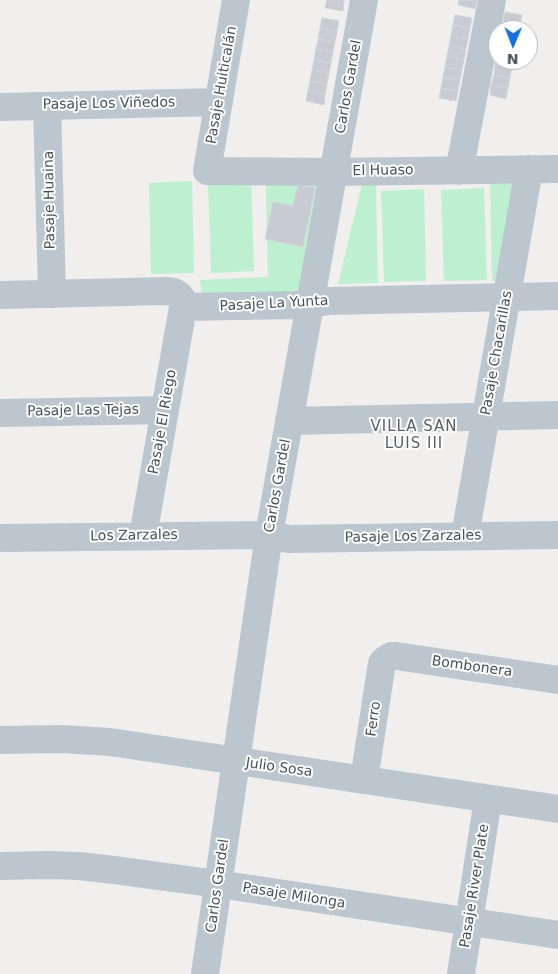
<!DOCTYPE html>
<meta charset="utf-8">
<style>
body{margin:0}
#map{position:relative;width:558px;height:974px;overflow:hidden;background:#f1eeee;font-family:"DejaVu Sans",sans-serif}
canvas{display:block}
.north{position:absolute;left:488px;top:20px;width:50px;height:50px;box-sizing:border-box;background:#fff;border:1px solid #b5babe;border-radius:50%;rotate:181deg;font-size:14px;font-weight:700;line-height:20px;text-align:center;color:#46525c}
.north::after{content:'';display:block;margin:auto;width:18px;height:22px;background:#156fe4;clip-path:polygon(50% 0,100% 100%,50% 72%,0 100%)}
</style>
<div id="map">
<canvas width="558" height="974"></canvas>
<div class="north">N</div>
</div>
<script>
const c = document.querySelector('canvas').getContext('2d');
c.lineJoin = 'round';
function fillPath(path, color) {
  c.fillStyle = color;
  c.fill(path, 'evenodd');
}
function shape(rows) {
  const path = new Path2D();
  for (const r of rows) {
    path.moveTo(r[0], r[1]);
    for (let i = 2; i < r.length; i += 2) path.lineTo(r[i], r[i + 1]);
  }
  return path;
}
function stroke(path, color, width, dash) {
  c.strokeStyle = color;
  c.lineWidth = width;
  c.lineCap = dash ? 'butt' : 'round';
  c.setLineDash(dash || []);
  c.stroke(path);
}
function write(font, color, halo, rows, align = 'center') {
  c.font = font + ' "DejaVu Sans",sans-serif';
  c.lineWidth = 4;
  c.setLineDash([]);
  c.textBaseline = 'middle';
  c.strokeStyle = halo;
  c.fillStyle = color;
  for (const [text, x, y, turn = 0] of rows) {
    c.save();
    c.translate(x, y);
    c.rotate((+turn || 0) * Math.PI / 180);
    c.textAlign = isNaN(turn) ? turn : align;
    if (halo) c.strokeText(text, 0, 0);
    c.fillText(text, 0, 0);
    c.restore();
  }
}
fillPath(shape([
 [251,180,254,271,211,273,208,181],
 [192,181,194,273,151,274,149,183],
 [325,182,303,292,202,297,200,280,268,277,266,184],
 [490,182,521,183,503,280,492,281],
 [362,184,376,184,378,283,338,284],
 [484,188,487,280,444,281,441,190],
 [424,189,426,281,384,282,381,191]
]), '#bcf0d0');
const building = shape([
 [327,0,344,0,343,11,325,8,327,0],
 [459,0,477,0,475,9,458,5,459,0],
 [505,12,522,15,520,26,503,22,505,12],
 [455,15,472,18,470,28,453,25,455,15],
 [322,18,339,21,337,32,320,28,322,18],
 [503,22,520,26,519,30,502,30,503,22],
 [453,25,470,28,468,39,451,36,453,25],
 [320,28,337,32,335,42,318,39,320,28],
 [451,36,468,39,466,49,449,46,451,36],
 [318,39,335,42,333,52,316,49,318,39],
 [449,46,466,49,464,60,447,56,449,46],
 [316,49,333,52,331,63,314,60,316,49],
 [497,54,498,60,514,60,512,67,495,64,497,54],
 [447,56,464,60,462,70,445,67,447,56],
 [314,60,331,63,329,73,312,70,314,60],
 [495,64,512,67,510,78,494,75,495,64],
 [445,67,462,70,460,80,443,77,445,67],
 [312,70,329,73,327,84,310,81,312,70],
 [494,75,510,78,508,88,491,85,494,75],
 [443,77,460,80,458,91,441,88,443,77],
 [310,81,327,84,325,94,308,91,310,81],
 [491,85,508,88,506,99,490,95,491,85],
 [441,88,458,91,456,101,439,98,441,88],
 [308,91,325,94,324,105,306,101,308,91],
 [298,185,315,188,303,247,265,239,273,202,293,206,298,185]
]);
fillPath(building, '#c8cbd1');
stroke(building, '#d2d5da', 1);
stroke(shape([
 [236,0,207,171,334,172,558,169],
 [47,106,52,294],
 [0,107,219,102],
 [459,171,492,0],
 [0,295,168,291,174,292,180,296,183,301,183,307,143,536],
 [183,307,298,305,328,301,558,296],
 [0,413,165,410],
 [289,421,558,415],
 [465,536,529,169],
 [0,538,269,535,289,539,558,535],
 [0,740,62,739,110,742,558,809],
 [364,780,381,669,382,663,386,659,391,656,396,656,558,680],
 [0,866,49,865,79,866,114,870,218,884,558,935],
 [205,974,269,535,364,0],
 [461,974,488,799]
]), '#bcc6ce', 28);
write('14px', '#46525c', '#fff', [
 ["Pasaje Huiticalán",222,85,-80],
 ["Carlos Gardel",349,87,-80],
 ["Pasaje Los Viñedos",109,104,-1],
 ["El Huaso",383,171,-1],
 ["Pasaje Huaina",50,200,-91],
 ["Pasaje La Yunta",274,304,-3],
 ["Pasaje Chacarillas",497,353,-80],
 ["Pasaje Las Tejas",83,411,-1],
 ["Pasaje El Riego",163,422,-80],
 ["Carlos Gardel",278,486,-80],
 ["Los Zarzales",134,536,-1],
 ["Pasaje Los Zarzales",413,537,-1],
 ["Bombonera",472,667,8],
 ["Ferro",374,719,-82],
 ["Julio Sosa",279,768,8],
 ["Carlos Gardel",218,886,-82],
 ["Pasaje River Plate",475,886,-81],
 ["Pasaje Milonga",294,896,9]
]);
c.letterSpacing = '1px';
write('15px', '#5b5f64', '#fff', [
 ["VILLA SAN",414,427],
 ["LUIS III",414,444]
]);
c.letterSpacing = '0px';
</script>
